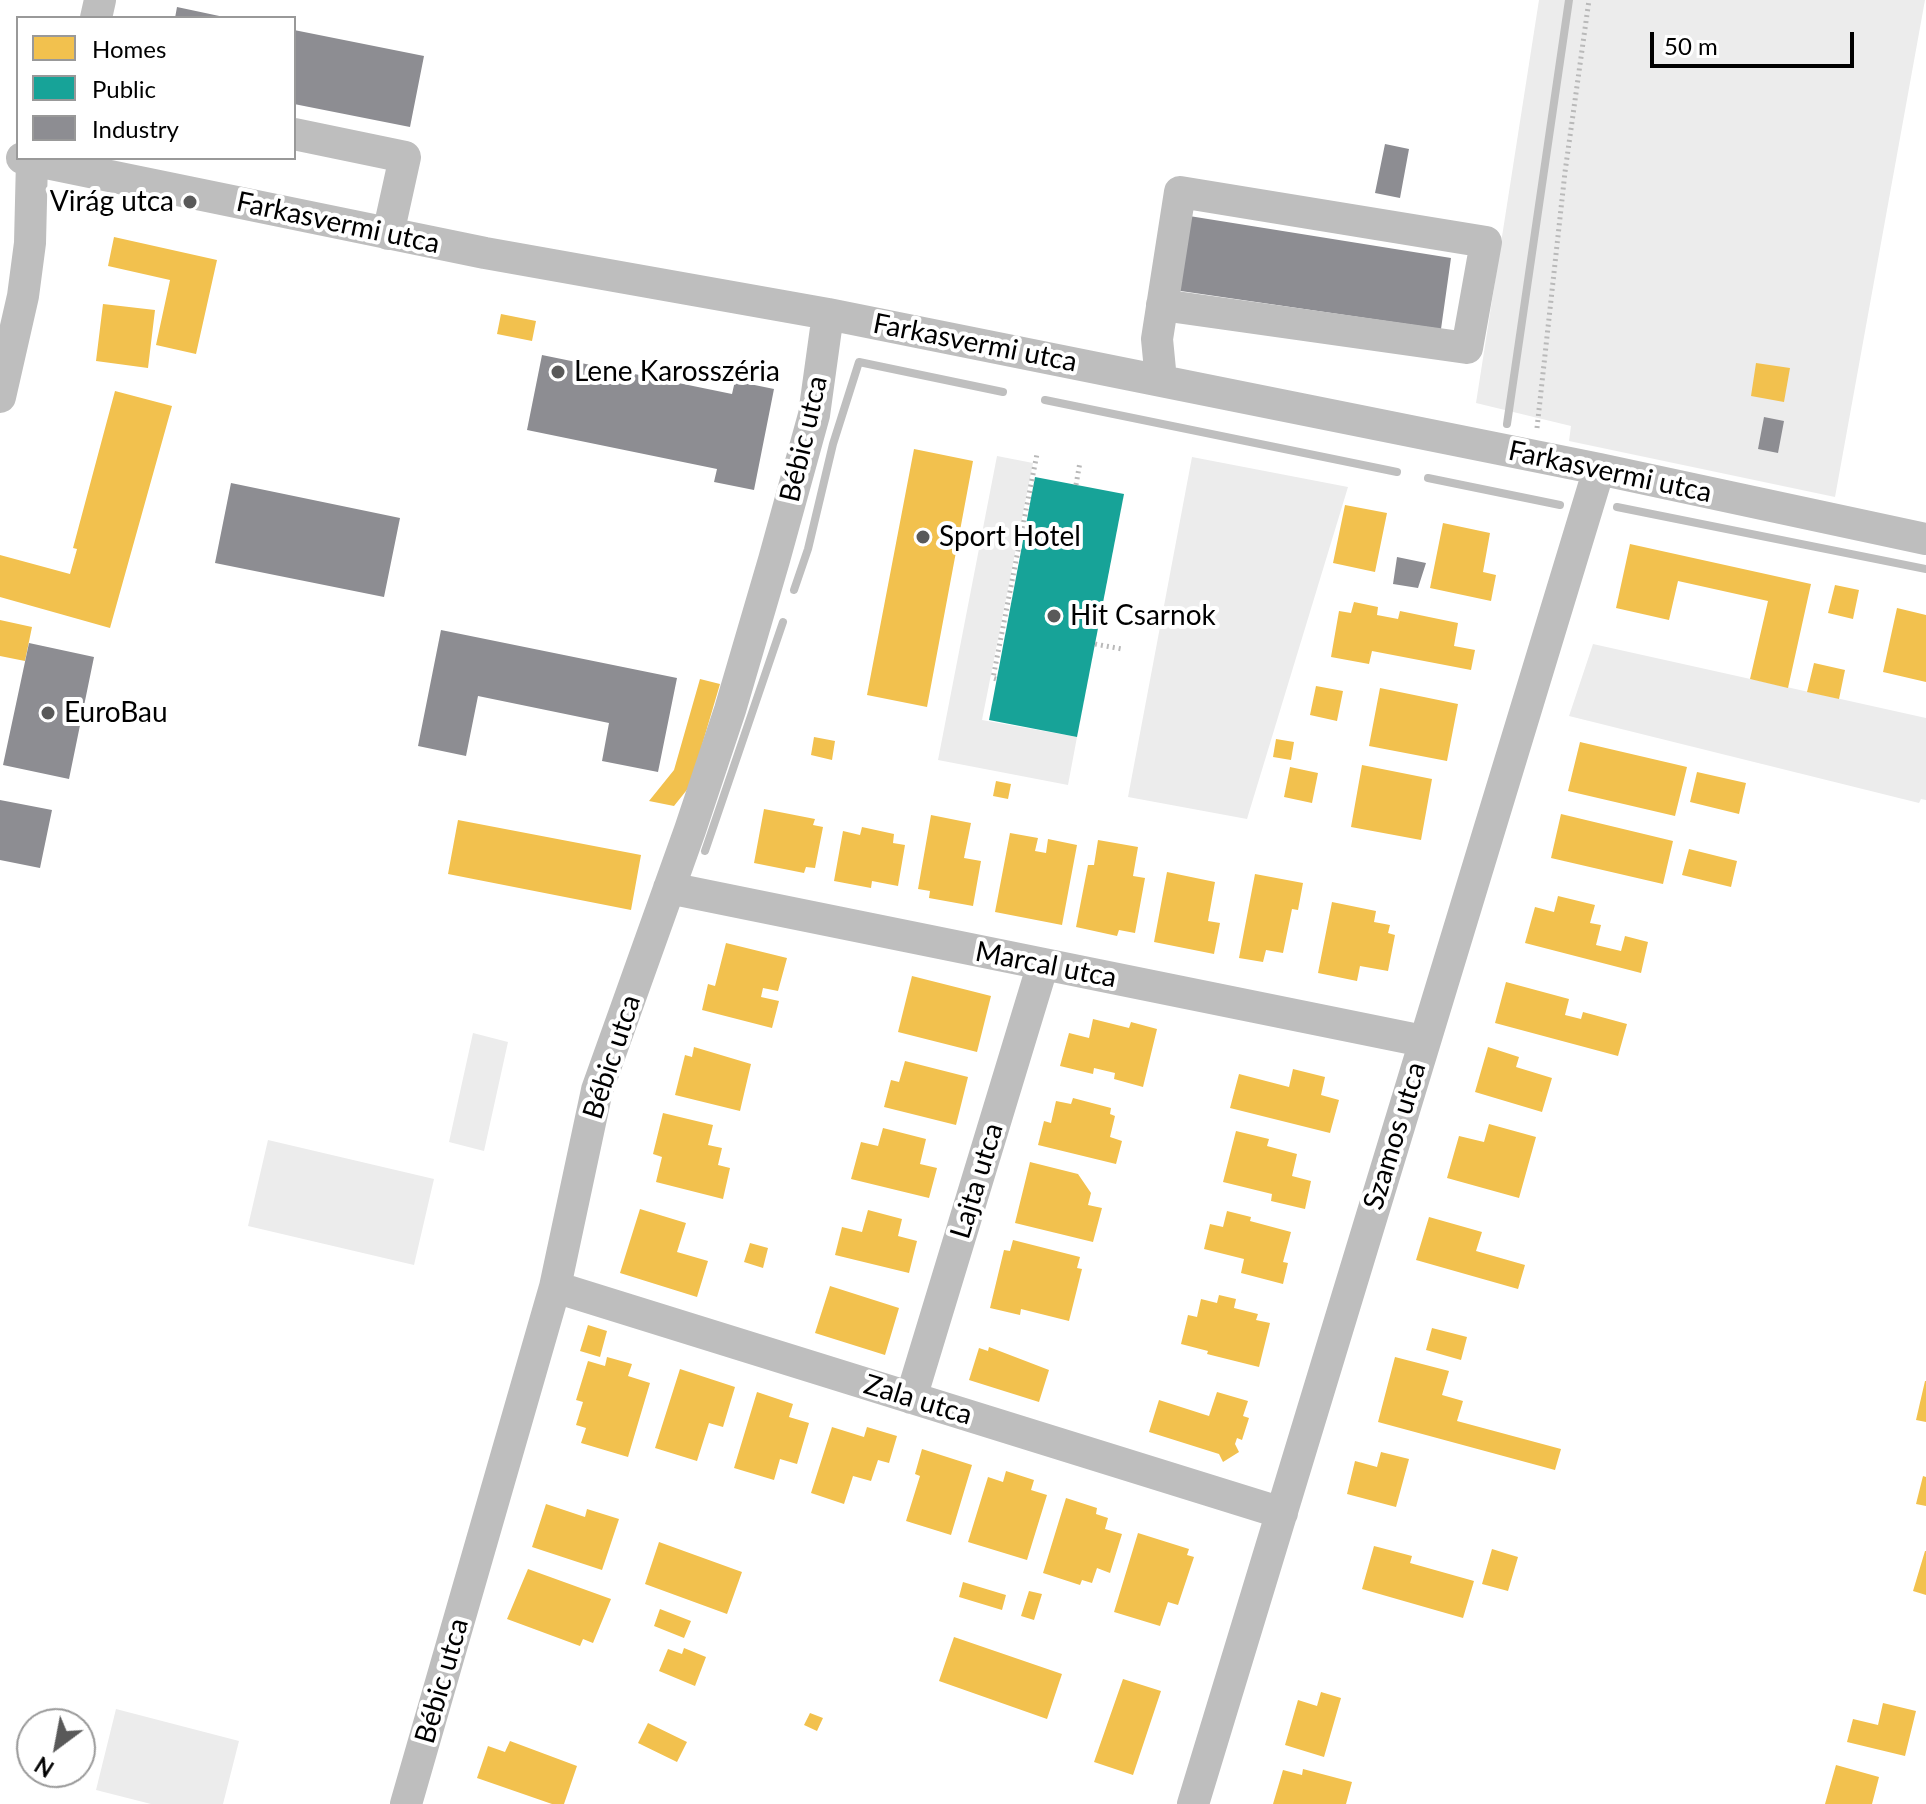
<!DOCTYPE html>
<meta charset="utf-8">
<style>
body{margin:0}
#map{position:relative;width:1926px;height:1804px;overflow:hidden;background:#fff;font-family:Lato,sans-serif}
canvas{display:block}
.legend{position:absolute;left:16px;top:16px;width:280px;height:144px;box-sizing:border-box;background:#fff;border:2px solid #999;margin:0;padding:10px 14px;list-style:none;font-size:24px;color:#000}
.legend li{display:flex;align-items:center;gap:16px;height:40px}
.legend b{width:40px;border:2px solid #999}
.north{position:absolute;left:16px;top:1708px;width:80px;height:80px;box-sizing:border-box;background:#fff;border:2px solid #999;border-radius:50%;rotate:212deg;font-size:22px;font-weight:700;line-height:32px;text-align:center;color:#000}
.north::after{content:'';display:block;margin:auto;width:28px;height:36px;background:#595959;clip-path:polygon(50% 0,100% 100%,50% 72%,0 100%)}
.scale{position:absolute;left:1650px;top:32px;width:204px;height:36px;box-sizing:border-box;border:4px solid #000;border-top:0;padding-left:10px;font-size:24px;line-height:28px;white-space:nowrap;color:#000;-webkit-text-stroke:6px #fff;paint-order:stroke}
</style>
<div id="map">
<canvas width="1926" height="1804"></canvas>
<ul class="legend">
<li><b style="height:22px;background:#f2c14e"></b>Homes</li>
<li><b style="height:22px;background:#17a398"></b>Public</li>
<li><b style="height:22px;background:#8d8d92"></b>Industry</li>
</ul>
<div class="north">N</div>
<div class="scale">50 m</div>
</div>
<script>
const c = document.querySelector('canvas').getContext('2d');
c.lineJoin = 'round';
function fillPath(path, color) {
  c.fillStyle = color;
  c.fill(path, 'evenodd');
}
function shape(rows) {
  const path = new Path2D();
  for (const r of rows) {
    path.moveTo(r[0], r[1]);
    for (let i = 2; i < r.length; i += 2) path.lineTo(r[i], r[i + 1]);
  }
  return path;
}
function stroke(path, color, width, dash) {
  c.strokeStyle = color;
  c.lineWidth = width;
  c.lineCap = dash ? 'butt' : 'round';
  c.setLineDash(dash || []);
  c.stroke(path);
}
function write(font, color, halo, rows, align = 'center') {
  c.font = font + ' Lato,sans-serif';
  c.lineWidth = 8;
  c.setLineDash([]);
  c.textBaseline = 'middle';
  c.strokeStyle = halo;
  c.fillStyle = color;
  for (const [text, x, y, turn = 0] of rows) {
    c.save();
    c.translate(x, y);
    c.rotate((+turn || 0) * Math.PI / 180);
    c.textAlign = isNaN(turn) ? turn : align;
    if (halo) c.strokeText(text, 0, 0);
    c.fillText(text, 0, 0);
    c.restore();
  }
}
fillPath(shape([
 [1539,0,1925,0,1835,497,1569,441,1571,426,1476,403],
 [997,456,1033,463,982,720,1077,737,1068,785,938,760],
 [1192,457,1348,487,1247,819,1128,797],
 [1593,644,1926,718,1926,800,1921,799,1919,803,1569,716],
 [473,1033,508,1042,484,1151,449,1142],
 [268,1140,434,1179,414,1265,248,1226],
 [116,1709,239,1741,223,1804,151,1804,96,1790]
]), '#ececec');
fillPath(shape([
 [114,237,217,260,196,354,156,345,170,280,108,266],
 [103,304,155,310,148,368,96,361],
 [501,314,536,321,532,341,497,334],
 [1756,363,1790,368,1784,402,1751,396],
 [115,391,172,406,110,628,0,597,0,555,70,574,77,549,73,548],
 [914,449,973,461,927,707,867,695],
 [1345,505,1387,513,1375,572,1333,563],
 [1443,523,1490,533,1483,572,1496,575,1491,601,1430,588],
 [1630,544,1811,584,1788,688,1750,679,1768,601,1678,581,1669,620,1616,608],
 [1835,585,1859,590,1853,619,1828,613],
 [1354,602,1378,607,1377,615,1398,619,1400,611,1458,623,1454,646,1475,650,1471,670,1372,651,1369,664,1331,657,1339,611,1351,613],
 [1897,608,1926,615,1926,682,1883,672],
 [0,620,32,627,25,661,0,656],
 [1814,663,1845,670,1839,699,1807,692],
 [700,679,720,684,690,786,674,806,649,801,674,770],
 [1316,686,1343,691,1337,721,1310,715],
 [1380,688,1458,704,1447,761,1369,746],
 [814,737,835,741,832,760,811,755],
 [1276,739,1294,742,1291,760,1273,757],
 [1580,742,1687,767,1675,816,1568,791],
 [1362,765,1432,779,1421,840,1351,827],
 [1290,767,1318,773,1312,803,1284,797],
 [1697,772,1746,783,1739,814,1690,802],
 [996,781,1011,784,1008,799,993,796],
 [764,809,815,819,813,825,823,827,815,868,806,867,804,873,754,863],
 [1561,814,1673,841,1663,884,1551,858],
 [931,815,971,823,964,858,981,861,973,906,929,898,930,891,918,889],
 [458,820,641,855,631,910,448,874],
 [862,827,894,834,893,843,905,845,898,886,872,881,871,888,834,881,843,831,860,835],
 [1010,833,1038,838,1035,851,1046,853,1048,839,1077,845,1062,925,995,912],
 [1098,840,1138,847,1133,876,1145,878,1135,933,1119,930,1117,936,1076,927,1088,865,1094,865],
 [1689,849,1737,861,1731,887,1682,875],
 [1167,872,1215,882,1208,921,1220,923,1214,954,1154,942],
 [1255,874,1303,883,1298,910,1292,909,1283,953,1266,950,1263,962,1239,958],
 [1558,896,1595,905,1590,923,1601,925,1596,945,1621,951,1625,936,1648,942,1641,973,1525,943,1535,907,1554,912],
 [1332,902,1376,911,1374,922,1390,925,1388,933,1395,935,1388,971,1360,966,1357,981,1318,973],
 [726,943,787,958,778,991,763,988,761,997,779,1001,772,1028,702,1010,708,984,715,986],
 [912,976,991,996,977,1052,898,1032],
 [1506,982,1569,999,1565,1015,1581,1019,1583,1012,1627,1024,1618,1056,1495,1023],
 [1093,1019,1129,1028,1131,1022,1157,1029,1143,1087,1114,1079,1115,1073,1094,1068,1093,1074,1060,1066,1069,1033,1089,1038],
 [694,1047,751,1064,740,1111,675,1095,685,1055,692,1057],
 [1488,1047,1519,1057,1516,1067,1552,1078,1542,1112,1475,1092],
 [905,1061,968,1077,956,1125,884,1107,891,1080,899,1082],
 [1293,1069,1325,1077,1321,1095,1339,1100,1330,1133,1230,1108,1239,1074,1289,1087],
 [1073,1098,1111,1108,1110,1114,1115,1116,1110,1137,1122,1141,1116,1164,1038,1145,1044,1121,1051,1123,1056,1101,1071,1104],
 [663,1113,713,1125,708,1145,722,1148,718,1165,730,1168,723,1199,656,1182,662,1157,653,1154],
 [1489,1124,1536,1137,1519,1198,1447,1178,1459,1136,1484,1142],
 [883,1128,926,1139,920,1164,937,1168,929,1198,851,1179,861,1142,878,1146],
 [1236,1131,1269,1139,1267,1146,1297,1154,1292,1176,1311,1181,1305,1209,1271,1201,1272,1194,1223,1182],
 [1030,1162,1078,1174,1091,1193,1088,1205,1102,1208,1093,1242,1015,1223],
 [640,1209,686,1223,677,1252,708,1261,697,1297,620,1273],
 [868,1210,902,1219,898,1236,917,1241,909,1273,835,1255,842,1227,862,1232],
 [1227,1211,1251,1217,1250,1221,1291,1232,1283,1262,1288,1263,1283,1284,1241,1273,1244,1259,1204,1249,1210,1224,1223,1227],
 [1429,1217,1482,1232,1476,1251,1525,1265,1518,1289,1416,1260],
 [1013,1240,1080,1257,1077,1268,1082,1269,1069,1321,1021,1309,1020,1315,990,1308,1004,1250,1010,1251],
 [750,1243,768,1248,763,1268,744,1262],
 [830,1286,899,1308,885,1355,815,1333],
 [1219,1295,1236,1299,1234,1308,1258,1314,1256,1320,1270,1323,1259,1367,1207,1354,1208,1351,1181,1344,1188,1315,1197,1317,1201,1299,1217,1303],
 [588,1325,607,1331,600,1357,580,1351],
 [1432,1328,1467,1337,1461,1360,1426,1350],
 [989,1347,1049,1370,1039,1402,969,1380,979,1348,988,1351],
 [607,1357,632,1364,628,1376,650,1383,628,1457,581,1443,586,1428,576,1425,583,1402,576,1400,588,1361,605,1366],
 [1395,1357,1449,1371,1442,1395,1463,1401,1457,1421,1561,1449,1555,1470,1378,1422],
 [680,1369,735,1387,723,1427,709,1423,697,1461,655,1448],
 [1925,1381,1926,1381,1926,1422,1916,1420],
 [757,1392,793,1404,789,1417,809,1423,797,1464,780,1459,774,1480,734,1468],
 [1217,1392,1248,1401,1243,1416,1249,1418,1242,1440,1237,1438,1235,1444,1239,1452,1223,1462,1219,1454,1149,1432,1159,1400,1209,1416],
 [832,1427,864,1437,867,1427,897,1436,889,1463,878,1460,871,1481,853,1476,844,1504,811,1493],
 [922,1449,972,1465,951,1535,906,1521,920,1476,915,1474],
 [1381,1452,1409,1459,1396,1507,1347,1494,1355,1461,1377,1467],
 [1006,1471,1034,1480,1031,1490,1047,1495,1027,1560,968,1542,988,1477,1003,1482],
 [1923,1476,1926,1477,1926,1506,1916,1504],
 [1066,1498,1097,1508,1096,1514,1108,1518,1105,1529,1122,1534,1110,1573,1097,1568,1092,1583,1082,1580,1080,1585,1043,1573],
 [546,1504,585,1517,587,1509,619,1519,602,1570,532,1547],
 [1138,1533,1189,1549,1187,1555,1194,1557,1178,1605,1168,1602,1160,1626,1114,1612],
 [659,1542,742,1572,727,1614,645,1584],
 [1374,1546,1412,1556,1410,1563,1474,1581,1463,1618,1362,1589],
 [1492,1549,1518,1557,1508,1591,1482,1584],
 [1925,1551,1926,1551,1926,1595,1913,1591],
 [528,1569,611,1599,593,1643,583,1639,580,1646,507,1619],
 [963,1582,1006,1595,1002,1610,959,1597],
 [1029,1591,1042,1594,1034,1620,1021,1616],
 [660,1609,691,1621,684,1638,654,1626],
 [954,1637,1062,1674,1047,1719,939,1681],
 [684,1648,706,1657,695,1686,659,1671,668,1649,682,1654],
 [1123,1679,1161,1691,1133,1775,1094,1762],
 [1321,1692,1341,1698,1324,1757,1285,1745,1298,1700,1317,1706],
 [1883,1703,1916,1711,1905,1756,1847,1742,1853,1719,1878,1725],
 [810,1713,823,1718,817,1731,804,1725],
 [648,1723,687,1742,677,1762,638,1743],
 [510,1741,577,1766,564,1804,552,1804,477,1778,488,1746,505,1752],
 [1836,1765,1879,1777,1872,1804,1825,1804],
 [1303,1769,1352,1782,1346,1804,1273,1804,1283,1770,1302,1775]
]), '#f2c14e');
fillPath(shape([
 [1035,477,1124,494,1077,737,989,720]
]), '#17a398');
fillPath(shape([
 [177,7,224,17,224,18,175,18],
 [294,30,424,56,410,127,294,104],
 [1385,144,1409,149,1400,198,1375,193],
 [1183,215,1451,258,1441,329,1174,290],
 [542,355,732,394,735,381,774,389,754,490,714,482,717,469,527,430],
 [1764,417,1784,421,1778,453,1758,449],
 [231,483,400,518,384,597,215,563],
 [1397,557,1426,563,1418,588,1393,584],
 [441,630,677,678,658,772,602,761,609,723,478,696,466,756,418,746],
 [29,643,94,657,69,779,3,765],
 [0,800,52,810,40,868,0,860]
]), '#8d8d92');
stroke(shape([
 [1045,400,1397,472],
 [1507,424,1569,0],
 [1428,478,1560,505],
 [1617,507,1926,569],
 [794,590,808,549,833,444,859,362,1003,392],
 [705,851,783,622]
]), '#bfbfbf', 8);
stroke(shape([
 [1537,428,1565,172,1589,0],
 [1076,485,1080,462],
 [1095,644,1122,649],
 [996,679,993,678,1037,454]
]), '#b9b9b9', 5, [2, 4]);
stroke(shape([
 [96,18,100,0],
 [294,134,405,157,388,234],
 [22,158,485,253,828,314,1599,469,1926,539],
 [1161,380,1157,339,1180,192,1486,242,1467,348,1162,305],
 [0,397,23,296,30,243,32,160],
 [669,888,1423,1041],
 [555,1287,1282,1513],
 [911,1398,1043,964],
 [406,1804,555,1287,597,1090,690,830,730,710,774,560,814,415,828,314],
 [1193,1804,1599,469]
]), '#bebebe', 32);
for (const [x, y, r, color] of [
 [190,202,8,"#595959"],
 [558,372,8,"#595959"],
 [923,537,8,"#595959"],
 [1054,616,8,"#595959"],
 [48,713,8,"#595959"]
]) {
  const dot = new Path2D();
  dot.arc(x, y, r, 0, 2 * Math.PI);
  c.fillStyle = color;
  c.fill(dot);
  stroke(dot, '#fff', 3);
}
write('28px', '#000', '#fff', [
 ["Virág utca",174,202,"right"],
 ["Lene Karosszéria",574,372],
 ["Sport Hotel",939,537],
 ["Hit Csarnok",1070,616],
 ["EuroBau",64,713]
], 'left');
write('28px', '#000', '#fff', [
 ["Farkasvermi utca",338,223,12],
 ["Farkasvermi utca",975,343,11],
 ["Bébic utca",804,439,-77],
 ["Farkasvermi utca",1610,472,12],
 ["Marcal utca",1046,965,11],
 ["Bébic utca",612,1057,-72],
 ["Szamos utca",1395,1136,-73],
 ["Lajta utca",977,1181,-73],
 ["Zala utca",918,1400,17],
 ["Bébic utca",442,1681,-74]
]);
</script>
